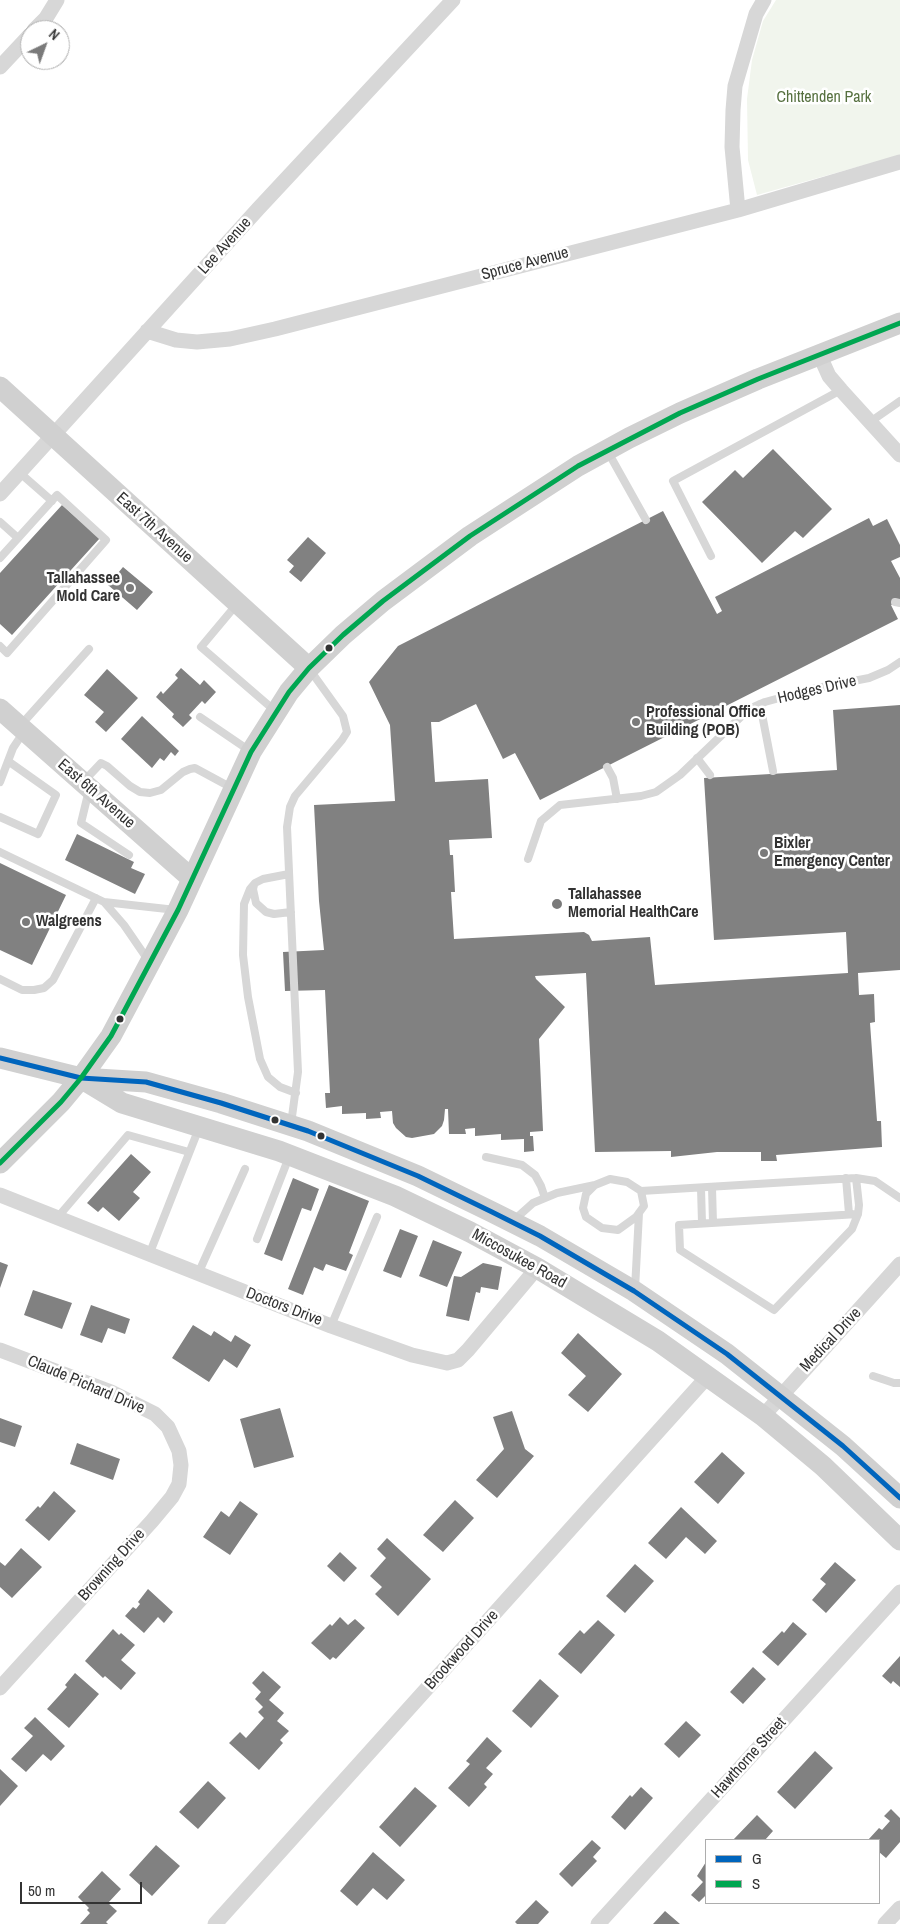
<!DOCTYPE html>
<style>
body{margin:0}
#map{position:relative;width:900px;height:1924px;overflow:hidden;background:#fff;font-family:"Archivo Narrow",sans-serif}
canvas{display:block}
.legend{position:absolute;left:705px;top:1839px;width:175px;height:65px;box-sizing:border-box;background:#fff;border:1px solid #adadad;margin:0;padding:6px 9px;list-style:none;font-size:15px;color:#333}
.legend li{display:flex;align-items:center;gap:10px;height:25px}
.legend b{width:25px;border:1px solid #adadad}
.north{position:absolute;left:20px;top:20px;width:50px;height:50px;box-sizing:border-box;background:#fff;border:1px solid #adadad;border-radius:50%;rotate:42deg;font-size:14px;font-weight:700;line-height:20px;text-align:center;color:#333}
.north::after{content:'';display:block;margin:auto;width:18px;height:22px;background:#7a7a7a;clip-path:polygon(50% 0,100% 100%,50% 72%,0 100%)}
.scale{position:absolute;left:20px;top:1882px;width:122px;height:22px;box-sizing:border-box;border:2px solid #333;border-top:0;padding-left:6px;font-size:15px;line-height:18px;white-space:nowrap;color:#333;-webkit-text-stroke:4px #fff;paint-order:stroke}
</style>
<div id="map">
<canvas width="900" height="1924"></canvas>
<ul class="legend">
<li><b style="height:6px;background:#0065bd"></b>G</li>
<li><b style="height:6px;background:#00a651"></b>S</li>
</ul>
<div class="north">N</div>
<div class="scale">50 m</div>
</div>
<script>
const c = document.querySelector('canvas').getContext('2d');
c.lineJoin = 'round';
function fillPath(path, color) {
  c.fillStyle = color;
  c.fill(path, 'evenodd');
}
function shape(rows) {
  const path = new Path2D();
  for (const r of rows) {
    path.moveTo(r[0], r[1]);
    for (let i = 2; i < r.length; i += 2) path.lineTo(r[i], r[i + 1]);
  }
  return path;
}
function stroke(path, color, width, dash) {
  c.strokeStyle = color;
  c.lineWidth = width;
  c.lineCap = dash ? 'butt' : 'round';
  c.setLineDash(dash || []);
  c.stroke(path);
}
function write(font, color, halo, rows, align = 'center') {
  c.font = font + ' "Archivo Narrow",sans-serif';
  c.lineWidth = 5;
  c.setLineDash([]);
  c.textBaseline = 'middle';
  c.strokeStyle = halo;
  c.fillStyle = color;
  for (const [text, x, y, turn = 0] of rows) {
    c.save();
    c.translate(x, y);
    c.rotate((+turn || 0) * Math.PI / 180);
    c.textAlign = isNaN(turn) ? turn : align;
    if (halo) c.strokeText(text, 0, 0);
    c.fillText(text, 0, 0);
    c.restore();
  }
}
fillPath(shape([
 [776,0,900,0,900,155,757,195,748,160,747,99,752,60,763,21]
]), '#f1f5ed');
fillPath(shape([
 [773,449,832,509,803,538,795,531,762,563,702,502,735,470,743,478],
 [62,505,100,538,12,635,0,624,0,573],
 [663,511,717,614,722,611,715,597,869,518,873,526,887,519,900,545,900,557,891,561,900,578,900,600,891,605,898,619,540,800,515,753,503,759,476,704,439,722,431,722,435,782,488,779,492,838,449,840,450,855,453,855,455,892,451,892,454,939,584,932,589,935,592,941,650,937,655,985,848,973,846,932,714,940,704,778,837,770,833,710,900,705,900,970,858,973,859,995,874,994,875,1022,870,1023,877,1121,881,1121,882,1147,776,1155,777,1161,761,1161,761,1152,717,1152,671,1157,671,1151,595,1152,586,973,535,976,536,979,565,1007,539,1039,543,1131,530,1132,530,1136,533,1136,534,1151,524,1152,524,1139,501,1140,501,1134,475,1136,475,1128,465,1129,466,1134,449,1134,448,1109,445,1109,444,1120,442,1126,434,1134,412,1138,406,1137,396,1128,393,1123,392,1111,380,1112,381,1118,366,1119,366,1113,342,1114,342,1106,326,1108,325,1093,330,1093,325,990,285,991,283,952,324,950,319,901,314,805,395,801,390,725,369,682,398,646],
 [308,537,326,553,301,582,289,572,294,566,287,560],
 [123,567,153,592,137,610,108,585],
 [181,668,200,685,204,680,216,692,205,704,202,701,189,715,192,718,183,727,172,717,174,714,156,697,161,691,163,694,178,678,175,675],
 [107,669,138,698,106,732,95,722,104,712,84,695],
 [142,716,179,751,175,756,171,752,164,761,160,758,152,768,121,739],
 [77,834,134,862,131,868,145,874,135,894,65,860],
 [0,863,66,895,32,965,0,950],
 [131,1154,151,1172,133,1192,140,1198,119,1221,103,1207,98,1212,87,1203],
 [293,1178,319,1189,311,1211,302,1208,282,1261,264,1254],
 [329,1185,369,1201,349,1253,353,1255,346,1271,326,1264,323,1271,314,1267,303,1295,288,1289],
 [400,1229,418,1236,401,1278,383,1271],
 [433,1240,462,1252,447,1287,419,1276],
 [0,1262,8,1265,0,1288],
 [483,1263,502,1267,498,1290,481,1287,480,1293,476,1292,469,1321,446,1316,454,1276,461,1277],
 [33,1290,72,1303,62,1329,24,1315],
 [91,1305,130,1319,125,1334,108,1328,102,1343,80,1335],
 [193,1325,211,1336,214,1331,231,1342,235,1335,251,1345,237,1368,224,1359,209,1382,172,1358],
 [578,1333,622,1374,588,1412,568,1395,586,1376,561,1353],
 [280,1408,294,1457,254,1468,240,1419],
 [512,1411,525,1449,534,1456,497,1498,476,1480,504,1449,493,1417],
 [0,1418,22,1426,15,1447,0,1442],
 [77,1443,120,1459,113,1480,70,1464],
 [722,1452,745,1473,718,1504,694,1482],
 [54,1491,76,1511,49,1541,25,1520,38,1506,40,1508],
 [455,1500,474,1518,443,1552,423,1535],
 [240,1501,258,1514,230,1555,203,1537,221,1511,229,1517],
 [681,1507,717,1541,705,1554,686,1537,666,1559,648,1543],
 [387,1538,431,1579,398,1616,375,1594,382,1587,370,1576,386,1558,377,1549],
 [21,1548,42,1567,12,1598,0,1587,0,1562,5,1566],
 [340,1552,357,1568,344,1582,327,1566],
 [835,1562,856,1580,826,1613,812,1600,826,1584,820,1579],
 [635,1564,654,1581,625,1613,606,1596],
 [148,1589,173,1612,164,1623,158,1617,144,1633,125,1616,133,1607,136,1609,140,1604,138,1602],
 [340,1617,348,1625,355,1619,365,1628,336,1659,333,1657,330,1660,311,1643,330,1624,332,1626],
 [598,1620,615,1635,581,1674,558,1654,580,1630,584,1634],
 [793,1622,807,1634,778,1666,762,1652,782,1631,784,1633],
 [113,1629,119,1635,121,1633,135,1645,121,1660,136,1673,121,1690,105,1676,103,1678,85,1661],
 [900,1656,900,1687,893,1681,891,1684,882,1676],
 [753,1667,766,1679,743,1704,730,1692],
 [263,1671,281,1687,269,1700,284,1713,277,1721,289,1731,280,1740,283,1743,259,1770,229,1743,240,1732,246,1738,264,1718,258,1712,263,1707,255,1699,261,1692,252,1683],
 [75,1673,99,1694,69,1728,47,1709,67,1687,65,1685],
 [540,1679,559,1696,531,1728,512,1711],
 [35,1717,65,1746,51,1761,43,1754,26,1772,11,1759,33,1736,24,1728],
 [686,1721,701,1735,679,1758,664,1744],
 [487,1737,502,1751,486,1768,493,1774,484,1784,487,1787,469,1807,448,1788,470,1764,466,1761],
 [815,1751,833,1768,795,1809,777,1792],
 [0,1769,18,1786,0,1806],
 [208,1781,226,1798,198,1829,179,1812],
 [415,1787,437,1806,400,1847,379,1827],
 [641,1787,653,1798,625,1830,611,1817,630,1795,632,1797],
 [891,1809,900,1818,900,1842,886,1858,879,1852,879,1840,868,1840,879,1828,882,1830,890,1821,884,1816],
 [757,1815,773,1831,765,1840,733,1840],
 [592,1840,601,1848,593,1857,597,1861,572,1887,559,1874],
 [156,1845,180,1866,152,1896,129,1875],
 [373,1852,405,1880,387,1900,373,1888,357,1906,340,1891],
 [706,1862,706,1895,699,1902,691,1895,703,1882,697,1876],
 [102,1871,121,1889,108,1903,117,1911,106,1922,108,1924,80,1924,90,1913,87,1910,89,1908,78,1897],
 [536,1900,549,1912,538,1924,517,1924,515,1922],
 [665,1911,680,1924,653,1924]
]), '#818181');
stroke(shape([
 [870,422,900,401],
 [608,452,646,520],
 [20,473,52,501],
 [0,522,18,538],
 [711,556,673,481,841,390],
 [0,558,57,495,106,540,7,653,0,646],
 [895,602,900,603],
 [237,604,201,647,274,710],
 [760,704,773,771],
 [200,717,250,751],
 [20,726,89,649],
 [697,758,710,775],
 [607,767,613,778,617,799],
 [84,781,101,763,107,766,130,786,140,792,150,793,161,790,183,772,190,769,195,768,232,788],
 [0,782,13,748,23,733],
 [89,790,81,823,129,855],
 [0,817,38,834,56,795,8,761],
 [0,852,104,902,176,910],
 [528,859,541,821,560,805,641,796,656,792,680,775,749,709,765,702,812,689,869,678,888,670,900,662],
 [289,874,263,879,255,883,250,889,244,904,243,955,248,997,260,1059,268,1077,280,1087,296,1093],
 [254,885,253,889,256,903,266,912,274,914,291,912],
 [104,902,124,925,148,960],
 [0,979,22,990,34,990,44,988,53,980,96,898],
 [291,1124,298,1072,287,827,290,807,295,796,342,740,347,732,343,716,310,670],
 [486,1157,522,1165,535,1175,541,1186,545,1198],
 [846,1178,849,1214],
 [856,1178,859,1205,858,1214,852,1229,774,1310,680,1250,679,1225,858,1214],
 [712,1187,713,1223],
 [701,1188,702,1223],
 [641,1191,644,1206,636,1217,618,1230,602,1228,586,1217,583,1208,586,1194,595,1185,610,1179,627,1182,641,1191,856,1178,875,1181,900,1198],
 [57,1218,128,1135,189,1152],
 [514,1220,533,1203,557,1193,595,1185],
 [257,1239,289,1157],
 [149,1255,199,1128],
 [198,1274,245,1169],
 [635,1289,639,1213],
 [331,1326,377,1217],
 [873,1376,894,1383,900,1383]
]), '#d7d7d7', 8);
stroke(shape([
 [34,30,46,18,57,0],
 [0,67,30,35],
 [738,210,732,147,733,110,735,86,756,14,764,0],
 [147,331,176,340,197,342,230,339,275,329,738,210,900,162],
 [820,356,829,376,841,390,900,455],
 [0,494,258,209,453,0],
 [0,1195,331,1326,412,1355,447,1363,458,1360,468,1350,537,1268],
 [0,1350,111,1392,155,1414,168,1427,179,1451,181,1465,179,1484,172,1497,152,1521,0,1688],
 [763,1416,900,1264],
 [215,1924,708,1376],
 [598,1924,900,1592],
 [885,1924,900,1908]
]), '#d7d7d7', 15);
stroke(shape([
 [0,387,309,668],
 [0,709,191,878],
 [0,1058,81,1078,146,1082,221,1103,308,1131,418,1176,492,1212,540,1236,634,1291,727,1354,843,1446,900,1498],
 [84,1080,122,1103,279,1151,395,1196,470,1232,537,1268,658,1341,763,1416,823,1466,900,1540],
 [0,1163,61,1102,81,1078,111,1036,178,910,251,752,289,692,309,668,343,635,383,601,470,536,578,466,629,438,680,413,758,379,900,323]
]), '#d0d0d0', 21);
stroke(shape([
 [0,1058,81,1078,146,1082,221,1103,308,1131,418,1176,492,1212,540,1236,634,1291,727,1354,843,1446,900,1498]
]), '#0065bd', 5);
stroke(shape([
 [0,1163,61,1102,81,1078,111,1036,178,910,251,752,289,692,309,668,343,635,383,601,470,536,578,466,680,413,758,379,900,323]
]), '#00a651', 5);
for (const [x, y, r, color] of [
 [130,588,5,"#7a7a7a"],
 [329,648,4.5,"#333"],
 [636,722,5,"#7a7a7a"],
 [764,853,5,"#7a7a7a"],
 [557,904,6,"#7a7a7a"],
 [26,922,5,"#7a7a7a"],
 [120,1019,4.5,"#333"],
 [275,1120,4.5,"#333"],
 [321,1136,4.5,"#333"]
]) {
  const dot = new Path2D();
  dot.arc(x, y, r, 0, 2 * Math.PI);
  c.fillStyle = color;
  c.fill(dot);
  stroke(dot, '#fff', 2);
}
write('16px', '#56703f', '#fff', [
 ["Chittenden Park",824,98]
]);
write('16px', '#333', '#fff', [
 ["Lee Avenue",225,246,-48],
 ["Spruce Avenue",525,264,-15],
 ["East 7th Avenue",154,528,42],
 ["Hodges Drive",817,690,-13],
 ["East 6th Avenue",96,794,41],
 ["Miccosukee Road",519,1259,29],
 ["Doctors Drive",284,1307,21],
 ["Medical Drive",831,1340,-47],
 ["Claude Pichard Drive",86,1385,23],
 ["Browning Drive",112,1565,-48],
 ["Brookwood Drive",462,1650,-48],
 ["Hawthorne Street",749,1758,-48]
]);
write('bold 16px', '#333', '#fff', [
 ["Tallahassee",120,579,"right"],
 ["Mold Care",120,597,"right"],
 ["Professional Office",646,713],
 ["Building (POB)",646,731],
 ["Bixler",774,844],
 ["Emergency Center",774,862],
 ["Tallahassee",568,895],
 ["Memorial HealthCare",568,913],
 ["Walgreens",36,922]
], 'left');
</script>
